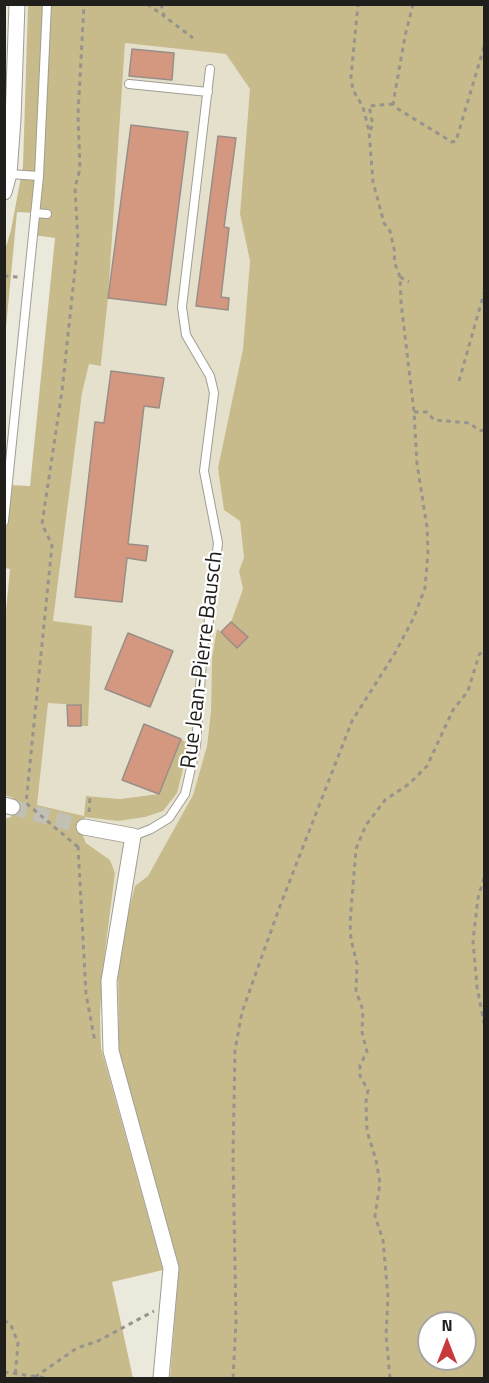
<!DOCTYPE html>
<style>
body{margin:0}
#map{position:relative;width:489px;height:1383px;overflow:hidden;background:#ebe8dc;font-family:"Titillium Web",sans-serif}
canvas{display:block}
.frame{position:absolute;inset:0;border:6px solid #201f1b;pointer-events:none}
.north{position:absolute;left:417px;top:1311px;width:60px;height:60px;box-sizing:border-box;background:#fff;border:2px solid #a6a5a4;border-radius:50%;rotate:0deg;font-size:16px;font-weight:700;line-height:24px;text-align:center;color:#201f1b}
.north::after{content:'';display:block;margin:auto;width:21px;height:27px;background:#c8393d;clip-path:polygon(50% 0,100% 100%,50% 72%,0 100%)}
</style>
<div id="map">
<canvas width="489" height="1383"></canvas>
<div class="frame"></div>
<div class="north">N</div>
</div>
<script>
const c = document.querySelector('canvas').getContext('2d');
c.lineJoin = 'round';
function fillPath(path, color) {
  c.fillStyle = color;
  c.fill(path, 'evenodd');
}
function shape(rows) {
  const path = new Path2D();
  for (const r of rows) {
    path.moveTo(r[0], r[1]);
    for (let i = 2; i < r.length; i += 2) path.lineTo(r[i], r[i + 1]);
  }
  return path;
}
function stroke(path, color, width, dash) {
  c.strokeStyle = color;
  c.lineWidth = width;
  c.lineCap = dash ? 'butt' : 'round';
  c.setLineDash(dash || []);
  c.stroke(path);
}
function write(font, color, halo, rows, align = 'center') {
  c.font = font + ' "Titillium Web",sans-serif';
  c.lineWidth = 4.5;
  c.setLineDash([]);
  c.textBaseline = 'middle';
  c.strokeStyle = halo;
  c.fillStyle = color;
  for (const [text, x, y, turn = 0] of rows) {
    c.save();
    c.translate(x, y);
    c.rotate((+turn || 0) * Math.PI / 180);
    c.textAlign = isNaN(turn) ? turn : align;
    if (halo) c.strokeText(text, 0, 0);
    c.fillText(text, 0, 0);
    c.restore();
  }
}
fillPath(shape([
 [125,43,227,54,250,89,240,214,250,261,243,350,218,468,240,521,244,558,239,571,243,589,231,622,221,632,217,630,212,657,211,711,207,746,193,795,148,876,135,886,129,912,111,907,115,873,110,860,86,843,83,836,84,816,37,806,48,702,81,705,81,725,88,726,53,621,82,393,89,364,104,333,108,298],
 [181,740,163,811,87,796,120,799,159,794]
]), '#e4e0cc');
fillPath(shape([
 [28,5,484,5,484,1378,170,1378,179,1267,119,1050,118,971,124,929,135,886,148,876,193,795,207,746,211,711,212,657,217,629,221,632,231,622,243,589,239,571,244,558,240,521,224,510,218,468,243,349,250,261,240,214,250,89,226,54,125,43,108,298,101,363,101,366,89,364,82,393,53,621,92,626,88,726,81,726,80,705,48,703,37,805,84,816,86,796,120,799,159,794,181,739,189,745,177,793,163,811,145,817,118,821,85,817,83,836,86,843,110,860,115,873,102,976,100,1016,101,1048,163,1270,112,1282,133,1378,5,1378,4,847,6,836,4,819,11,817,13,798,4,795,4,631,10,569,5,568,4,513,9,485,30,486,55,238,33,235,35,213,17,212,5,338,5,250,11,230,23,166],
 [429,1323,465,1323,465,1359,429,1359]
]), '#c7bb8b');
const building = shape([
 [132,49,174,53,172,80,129,76,132,49],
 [131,125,188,132,166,305,108,298,131,125],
 [218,136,236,138,224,227,229,228,221,297,229,298,228,310,196,306,218,136],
 [111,371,164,378,159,408,144,406,128,544,148,546,146,561,127,558,122,602,75,597,95,422,104,423,111,371],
 [231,622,248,637,237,648,221,632,231,622],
 [128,633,173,651,150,707,105,689,128,633],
 [67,705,81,705,81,726,68,726,67,705],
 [144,724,181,739,159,794,122,780,144,724]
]);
fillPath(building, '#d49880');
stroke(building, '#998d88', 1.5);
stroke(shape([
 [12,807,84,827]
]), '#c2c0b5', 15, [15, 8]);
const lane = shape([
 [129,84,208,92],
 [9,174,39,176],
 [35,213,47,214],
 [4,521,39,176,47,4],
 [133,836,151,829,169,818,185,794,196,746,203,646,208,627,218,543,204,471,214,393,210,376,186,335,182,307,210,69]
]);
const street = shape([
 [4,192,9,174,13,119,17,4],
 [4,805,12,807],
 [84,827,133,836,109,981,111,1051,171,1268,161,1378]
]);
stroke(lane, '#a09d92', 10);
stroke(street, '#a09d92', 17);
stroke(shape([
 [147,4,164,16],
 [161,4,164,16,193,38],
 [413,4,405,36,393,104,398,109,452,142,456,141,484,47],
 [370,130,373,125,369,106,393,104],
 [4,276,18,277],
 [400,277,409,282],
 [459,381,484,293],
 [414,412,427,412,434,420,470,423,478,430,484,431],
 [89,812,90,796],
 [78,846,86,994,95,1042],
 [78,847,26,803,52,545,42,524,62,391,78,241,75,188,80,169,78,114,84,4],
 [484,878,478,898,473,941,477,987,484,1023],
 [4,1320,11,1325,18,1343,15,1378],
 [4,1372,46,1378],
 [35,1377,77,1348,98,1341,154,1311],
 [233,1378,236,1322,233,1157,235,1050,242,1012,280,906,352,721,395,653,414,617,425,588,428,552,427,527,417,464,414,412,401,302,400,277,394,261,395,253,390,231,384,223,373,182,369,131,363,107,353,90,351,77,358,4],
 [390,1378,386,1335,388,1297,383,1240,375,1216,380,1183,376,1160,367,1131,366,1101,368,1090,360,1076,360,1065,367,1052,362,1032,363,1010,356,991,357,964,351,939,350,923,356,849,366,825,385,800,409,784,427,766,453,710,468,691,479,655,484,649]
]), '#96948b', 3, [4.5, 4.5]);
stroke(lane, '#fff', 8);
stroke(street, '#fff', 15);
write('22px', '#201f1b', '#fff', [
 ["Rue Jean-Pierre Bausch",203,660,-83]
]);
</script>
